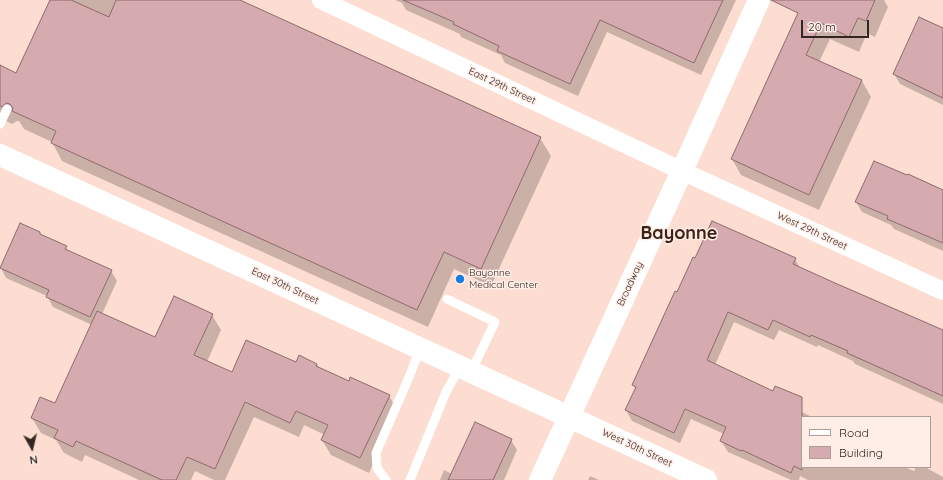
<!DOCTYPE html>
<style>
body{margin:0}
#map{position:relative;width:943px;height:480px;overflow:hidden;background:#fdddd1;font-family:Quicksand,sans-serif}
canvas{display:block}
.legend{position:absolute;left:801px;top:416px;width:130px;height:52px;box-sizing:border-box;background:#ffeee8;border:1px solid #ae9e98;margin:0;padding:5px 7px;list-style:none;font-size:12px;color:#352621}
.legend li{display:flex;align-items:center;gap:8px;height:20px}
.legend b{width:20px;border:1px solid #ae9e98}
.north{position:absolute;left:12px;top:428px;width:40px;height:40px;-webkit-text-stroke:3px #ffeee8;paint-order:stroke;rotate:172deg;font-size:11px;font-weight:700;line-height:16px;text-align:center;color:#352621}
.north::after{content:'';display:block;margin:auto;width:14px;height:18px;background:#352621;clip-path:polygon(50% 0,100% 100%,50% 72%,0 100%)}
.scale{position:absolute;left:801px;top:20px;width:68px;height:18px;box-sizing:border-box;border:2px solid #352621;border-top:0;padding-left:5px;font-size:12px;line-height:14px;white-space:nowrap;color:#352621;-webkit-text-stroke:3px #ffeee8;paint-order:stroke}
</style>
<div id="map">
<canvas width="943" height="480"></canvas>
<ul class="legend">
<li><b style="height:5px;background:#fff"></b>Road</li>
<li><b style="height:11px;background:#d5abaf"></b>Building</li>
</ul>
<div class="north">N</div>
<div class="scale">20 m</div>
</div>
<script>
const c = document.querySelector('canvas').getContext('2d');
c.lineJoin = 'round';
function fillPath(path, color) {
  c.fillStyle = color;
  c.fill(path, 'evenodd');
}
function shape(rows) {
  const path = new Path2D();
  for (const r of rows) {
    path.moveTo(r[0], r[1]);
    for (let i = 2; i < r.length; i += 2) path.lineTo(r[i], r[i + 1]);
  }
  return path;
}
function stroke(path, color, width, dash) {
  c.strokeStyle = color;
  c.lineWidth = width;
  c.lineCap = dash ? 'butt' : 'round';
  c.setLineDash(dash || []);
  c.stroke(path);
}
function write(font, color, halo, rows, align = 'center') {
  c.font = font + ' Quicksand,sans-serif';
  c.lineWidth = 3;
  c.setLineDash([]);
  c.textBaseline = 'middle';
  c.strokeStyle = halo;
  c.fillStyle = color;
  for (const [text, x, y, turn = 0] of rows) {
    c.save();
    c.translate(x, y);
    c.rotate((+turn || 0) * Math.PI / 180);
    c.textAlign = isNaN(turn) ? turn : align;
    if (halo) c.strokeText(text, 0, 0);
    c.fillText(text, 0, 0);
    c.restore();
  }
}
fillPath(shape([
 [51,0,237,0,540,138,551,156,491,286,454,269,428,327,62,161,52,142,24,129,19,121,17,121,12,124,0,118,0,74,17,74],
 [395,0,736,0,701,75,607,32,578,96,505,63,501,55,461,37,460,34,406,10,402,3],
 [804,0,884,0,888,7,875,37,867,33,859,52,830,39,819,62,862,81,871,97,819,210,741,175,732,159],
 [943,30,943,105,900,84,894,74],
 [943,191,943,251,894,229,891,225,862,212,856,202],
 [40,233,41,236,66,247,68,251,111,271,117,281,102,314,156,339,212,315,221,330,207,362,232,374,297,364,317,364,319,368,349,382,389,396,398,411,369,473,331,455,322,440,325,435,304,425,299,437,254,417,225,480,214,480,195,471,191,480,139,480,85,455,82,462,64,453,56,440,41,433,32,418,55,405,92,325,53,307,47,296,6,278,1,268],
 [795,259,800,268,943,332,943,404,855,364,853,361,818,345,817,347,779,330,774,340,734,322,715,365,800,411,812,417,802,417,802,467,904,467,914,471,916,467,925,467,943,477,943,480,808,480,800,476,799,480,791,480,728,452,721,441,724,434,691,419,680,443,632,421,626,410,636,389,633,385,677,294],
 [511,440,517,450,504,480,440,480,444,470,452,474],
 [590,476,599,480,588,480]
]), '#0003');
const building = shape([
 [50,0,71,0,109,17,116,0,240,0,541,137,481,269,444,252,417,310,51,143,56,131,12,111,13,108,10,104,6,103,2,107,0,106,0,65,16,73,50,0],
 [403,0,723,0,694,63,600,20,570,84,497,51,499,46,453,24,454,22,403,0],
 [771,0,875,0,866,21,858,18,849,37,821,23,806,55,862,80,809,195,731,159,798,13,771,0],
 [919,17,943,28,943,98,893,74,919,17],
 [874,161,907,175,908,174,943,190,943,243,887,219,888,216,855,202,874,161],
 [712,221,796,258,793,264,835,283,943,330,943,396,847,353,848,351,811,335,810,337,773,320,768,330,728,312,707,360,773,391,775,386,802,397,802,470,794,466,791,473,742,450,741,451,720,441,726,427,685,409,674,433,625,410,636,387,632,385,675,291,677,292,693,257,695,258,712,221],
 [20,223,40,232,40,234,67,246,65,249,112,270,90,317,46,297,49,290,0,268,20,223],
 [174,296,213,314,194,355,232,372,246,340,296,362,299,355,317,364,316,366,349,381,350,377,390,395,360,458,321,440,328,425,296,411,290,423,245,402,215,469,187,457,176,480,162,480,76,441,73,447,54,438,58,430,31,418,40,397,55,403,97,311,155,337,174,296],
 [475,422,512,439,493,480,448,480,475,422]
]);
fillPath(building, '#d5abaf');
stroke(building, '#90696d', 1);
stroke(shape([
 [0,124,7,109],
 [447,299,495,322,471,372],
 [386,480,377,468,376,453,410,375,420,348],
 [410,480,446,392,460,367]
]), '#fff', 9);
stroke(shape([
 [321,0,682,171,943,291]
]), '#fff', 18);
stroke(shape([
 [0,155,706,480],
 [540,480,682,171,759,0]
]), '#fff', 22);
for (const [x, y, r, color] of [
 [460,279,5,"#177de5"]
]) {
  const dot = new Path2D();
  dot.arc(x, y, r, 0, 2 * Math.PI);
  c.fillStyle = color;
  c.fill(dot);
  stroke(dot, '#ffeee8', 1.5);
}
write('10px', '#352621', '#ffeee8', [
 ["East 29th Street",502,86,25],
 ["West 29th Street",812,231,25],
 ["Broadway",630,284,-65],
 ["East 30th Street",285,286,25],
 ["West 30th Street",637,448,25]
]);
write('10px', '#352621', '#ffeee8', [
 ["Bayonne",469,273],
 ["Medical Center",469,285]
], 'left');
write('bold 18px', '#3f2216', '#ffeee8', [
 ["Bayonne",679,234]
]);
</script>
